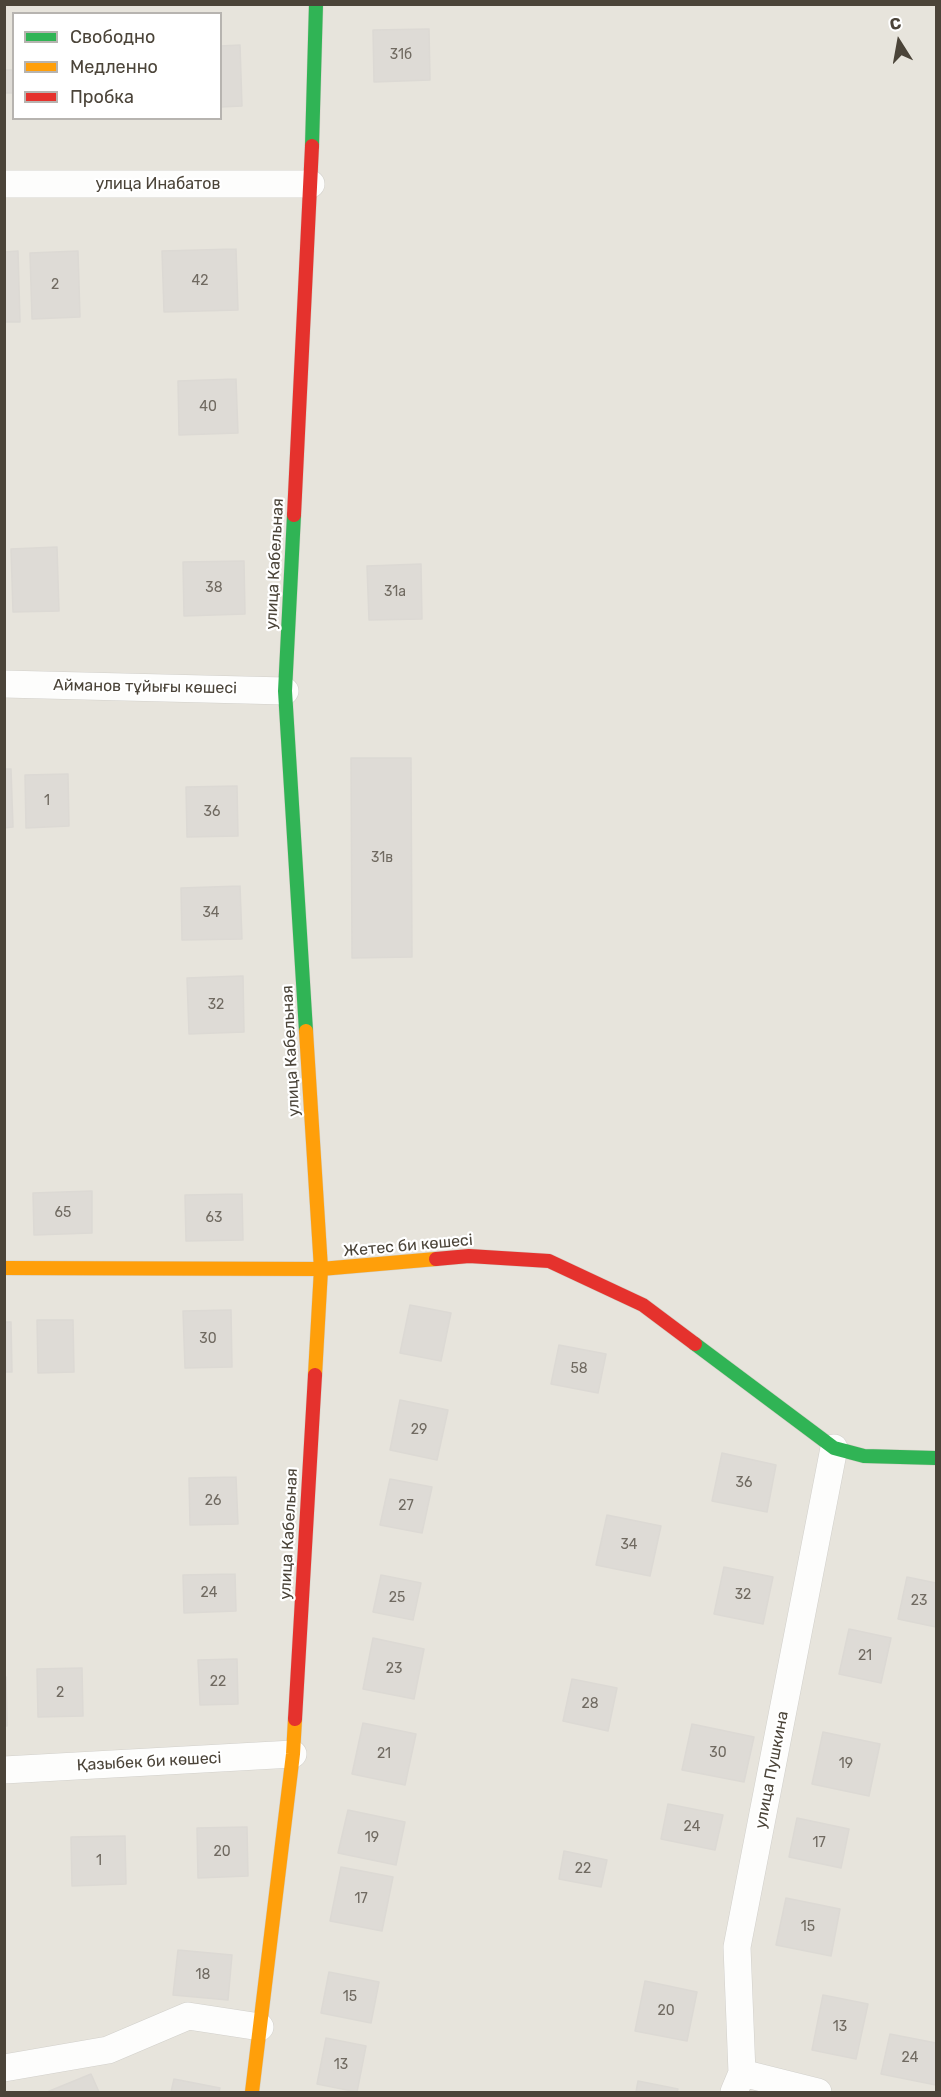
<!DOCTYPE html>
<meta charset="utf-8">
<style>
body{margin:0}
#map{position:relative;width:941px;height:2097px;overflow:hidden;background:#f4f2ee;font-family:Rubik,sans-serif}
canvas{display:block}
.frame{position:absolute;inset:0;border:6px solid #4b4439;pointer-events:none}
.legend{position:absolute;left:12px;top:12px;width:210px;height:108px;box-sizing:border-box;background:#fff;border:2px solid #b7b4b0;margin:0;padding:8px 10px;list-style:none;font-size:18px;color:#4b4439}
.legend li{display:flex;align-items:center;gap:12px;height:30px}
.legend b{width:30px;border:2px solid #b7b4b0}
.north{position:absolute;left:869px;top:12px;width:60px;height:60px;-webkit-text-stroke:4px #fff;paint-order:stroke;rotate:349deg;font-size:16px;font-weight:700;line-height:24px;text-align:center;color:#4b4439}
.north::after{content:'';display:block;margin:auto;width:21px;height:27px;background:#4b4439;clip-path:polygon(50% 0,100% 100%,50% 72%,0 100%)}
</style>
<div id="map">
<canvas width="941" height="2097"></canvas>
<div class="frame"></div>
<ul class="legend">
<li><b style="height:8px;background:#30b455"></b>Свободно</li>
<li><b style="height:8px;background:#ff9f0a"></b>Медленно</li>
<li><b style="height:8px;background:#e5322d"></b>Пробка</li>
</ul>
<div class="north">С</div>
</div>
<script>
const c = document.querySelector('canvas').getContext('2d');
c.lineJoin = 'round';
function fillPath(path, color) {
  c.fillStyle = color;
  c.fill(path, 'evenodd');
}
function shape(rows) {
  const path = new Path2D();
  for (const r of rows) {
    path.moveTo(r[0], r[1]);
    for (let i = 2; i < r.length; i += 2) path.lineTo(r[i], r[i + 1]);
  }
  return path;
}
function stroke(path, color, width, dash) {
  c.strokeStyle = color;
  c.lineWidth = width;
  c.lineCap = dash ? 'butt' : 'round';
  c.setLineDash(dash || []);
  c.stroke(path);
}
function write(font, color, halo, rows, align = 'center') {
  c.font = font + ' Rubik,sans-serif';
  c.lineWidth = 4.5;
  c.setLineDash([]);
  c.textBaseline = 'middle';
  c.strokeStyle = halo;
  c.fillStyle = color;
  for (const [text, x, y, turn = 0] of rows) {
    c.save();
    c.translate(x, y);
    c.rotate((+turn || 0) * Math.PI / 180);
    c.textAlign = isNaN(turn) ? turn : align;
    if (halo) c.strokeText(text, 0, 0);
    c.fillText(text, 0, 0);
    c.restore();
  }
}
fillPath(shape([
 [5,5,936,5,936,2092,5,2092],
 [14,14,220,14,220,118,14,118]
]), '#e7e4dc');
const building = shape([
 [429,29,430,80,374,82,373,30,429,29],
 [240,45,242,106,220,107,220,46,240,45],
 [4,70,14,70,14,93,4,93,4,70],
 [236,249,238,310,164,312,162,251,236,249],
 [18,251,20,322,4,322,4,252,18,251],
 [78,251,80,317,32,319,30,253,78,251],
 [236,379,238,433,179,435,178,381,236,379],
 [57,547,59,611,13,612,11,549,57,547],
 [244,561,245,614,184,616,183,562,244,561],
 [421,564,422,619,369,620,367,566,421,564],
 [351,758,411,758,412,957,352,958,351,758],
 [4,769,11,769,13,827,4,828,4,769],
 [68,774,69,826,26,828,25,775,68,774],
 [237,786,238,836,187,837,186,787,237,786],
 [240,886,242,939,182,940,181,888,240,886],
 [243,976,244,1032,189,1034,187,978,243,976],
 [92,1191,92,1233,34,1235,33,1193,92,1191],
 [242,1194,243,1240,186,1241,185,1195,242,1194],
 [410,1305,451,1313,441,1361,400,1353,410,1305],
 [231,1310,232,1367,185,1368,183,1311,231,1310],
 [37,1320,73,1320,74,1372,38,1373,37,1320],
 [4,1322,11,1322,12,1372,4,1372,4,1322],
 [559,1345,606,1354,598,1393,551,1384,559,1345],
 [400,1400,448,1410,437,1460,390,1450,400,1400],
 [722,1453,776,1465,767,1512,712,1501,722,1453],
 [236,1477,238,1524,190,1525,189,1478,236,1477],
 [390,1479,432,1487,422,1533,380,1525,390,1479],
 [607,1515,661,1526,650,1576,596,1565,607,1515],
 [724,1567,773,1577,763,1624,714,1614,724,1567],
 [235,1574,236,1611,184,1613,183,1575,235,1574],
 [381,1575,421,1583,413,1620,373,1612,381,1575],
 [907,1577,936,1583,936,1627,898,1619,907,1577],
 [849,1629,891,1638,881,1683,839,1674,849,1629],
 [373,1638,424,1649,414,1699,363,1689,373,1638],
 [237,1659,238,1704,200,1705,198,1660,237,1659],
 [82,1668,83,1716,38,1717,37,1669,82,1668],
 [4,1677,6,1677,7,1726,4,1726,4,1677],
 [572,1679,617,1688,608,1731,563,1721,572,1679],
 [363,1723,416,1734,405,1785,352,1774,363,1723],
 [692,1724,754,1737,744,1782,682,1770,692,1724],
 [823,1732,880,1744,869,1796,812,1784,823,1732],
 [668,1804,723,1815,715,1850,661,1839,668,1804],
 [348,1810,405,1822,396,1865,338,1853,348,1810],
 [797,1818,849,1829,841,1868,789,1857,797,1818],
 [247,1827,248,1876,198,1878,197,1828,247,1827],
 [125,1836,126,1884,72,1886,71,1837,125,1836],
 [564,1851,607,1860,601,1887,559,1879,564,1851],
 [341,1867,393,1877,382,1931,330,1921,341,1867],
 [786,1898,840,1909,831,1956,776,1945,786,1898],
 [178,1950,232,1955,228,2000,173,1995,178,1950],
 [329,1972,379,1982,371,2023,321,2013,329,1972],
 [645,1981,697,1992,687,2041,635,2031,645,1981],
 [823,1995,868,2004,856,2059,812,2050,823,1995],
 [890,2034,936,2043,936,2085,881,2074,890,2034],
 [326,2038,366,2046,357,2092,317,2084,326,2038],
 [91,2074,99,2092,47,2092,91,2074],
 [174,2079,220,2088,219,2092,171,2092,174,2079],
 [638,2081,678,2089,677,2092,636,2092,638,2081]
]);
fillPath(building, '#dedbd6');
stroke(building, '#dcd9d4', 1.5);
const street = shape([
 [4,184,311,184],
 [4,684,285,691],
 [4,1770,293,1754],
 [4,2068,108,2050,188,2016,260,2027],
 [742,2073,818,2092],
 [734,2092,742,2073,737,1947,834,1448]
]);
const fast = shape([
 [312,146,316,4],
 [294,515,285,691,306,1031],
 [695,1344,834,1448,864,1456,936,1458]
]);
const slow = shape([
 [306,1031,321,1269,315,1375],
 [4,1268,321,1269,436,1259],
 [252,2092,293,1754,295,1719]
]);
const jam = shape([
 [294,515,312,146],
 [436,1259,469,1256,549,1261,643,1305,695,1344],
 [295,1719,315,1375]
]);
stroke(street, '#d2d0cb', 28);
stroke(fast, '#d3cfc5', 15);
stroke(slow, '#d3cfc5', 15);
stroke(jam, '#d3cfc5', 15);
stroke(street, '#fdfdfc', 27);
stroke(fast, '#30b455', 14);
stroke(slow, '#ff9f0a', 14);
stroke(jam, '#e5322d', 14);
write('14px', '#706a61', null, [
 ["31б",401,55],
 ["42",200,281],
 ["2",55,285],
 ["40",208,407],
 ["38",214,588],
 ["31а",395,592],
 ["1",47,801],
 ["36",212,812],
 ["31в",382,858],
 ["34",211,913],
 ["32",216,1005],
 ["65",63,1213],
 ["63",214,1218],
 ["30",208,1339],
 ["58",579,1369],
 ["29",419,1430],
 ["36",744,1483],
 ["26",213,1501],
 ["27",406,1506],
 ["34",629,1545],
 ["24",209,1593],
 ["32",743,1595],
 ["25",397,1598],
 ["23",919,1601],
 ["21",865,1656],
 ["23",394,1669],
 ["22",218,1682],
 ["2",60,1693],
 ["28",590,1704],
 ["30",718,1753],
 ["21",384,1754],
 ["19",846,1764],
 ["24",692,1827],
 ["19",372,1838],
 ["17",819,1843],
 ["20",222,1852],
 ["1",99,1861],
 ["22",583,1869],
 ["17",361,1899],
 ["15",808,1927],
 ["18",203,1975],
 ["15",350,1997],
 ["20",666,2011],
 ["13",840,2027],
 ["24",910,2058],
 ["13",341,2065]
]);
write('16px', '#4b4439', '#fff', [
 ["улица Инабатов",158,184],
 ["улица Кабельная",275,564,-87],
 ["Айманов тұйығы көшесі",145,687,1],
 ["улица Кабельная",291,1051,-93],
 ["Жетес би көшесі",408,1246,-5],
 ["улица Кабельная",289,1534,-87],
 ["Қазыбек би көшесі",149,1762,-3],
 ["улица Пушкина",772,1770,-79]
]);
</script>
